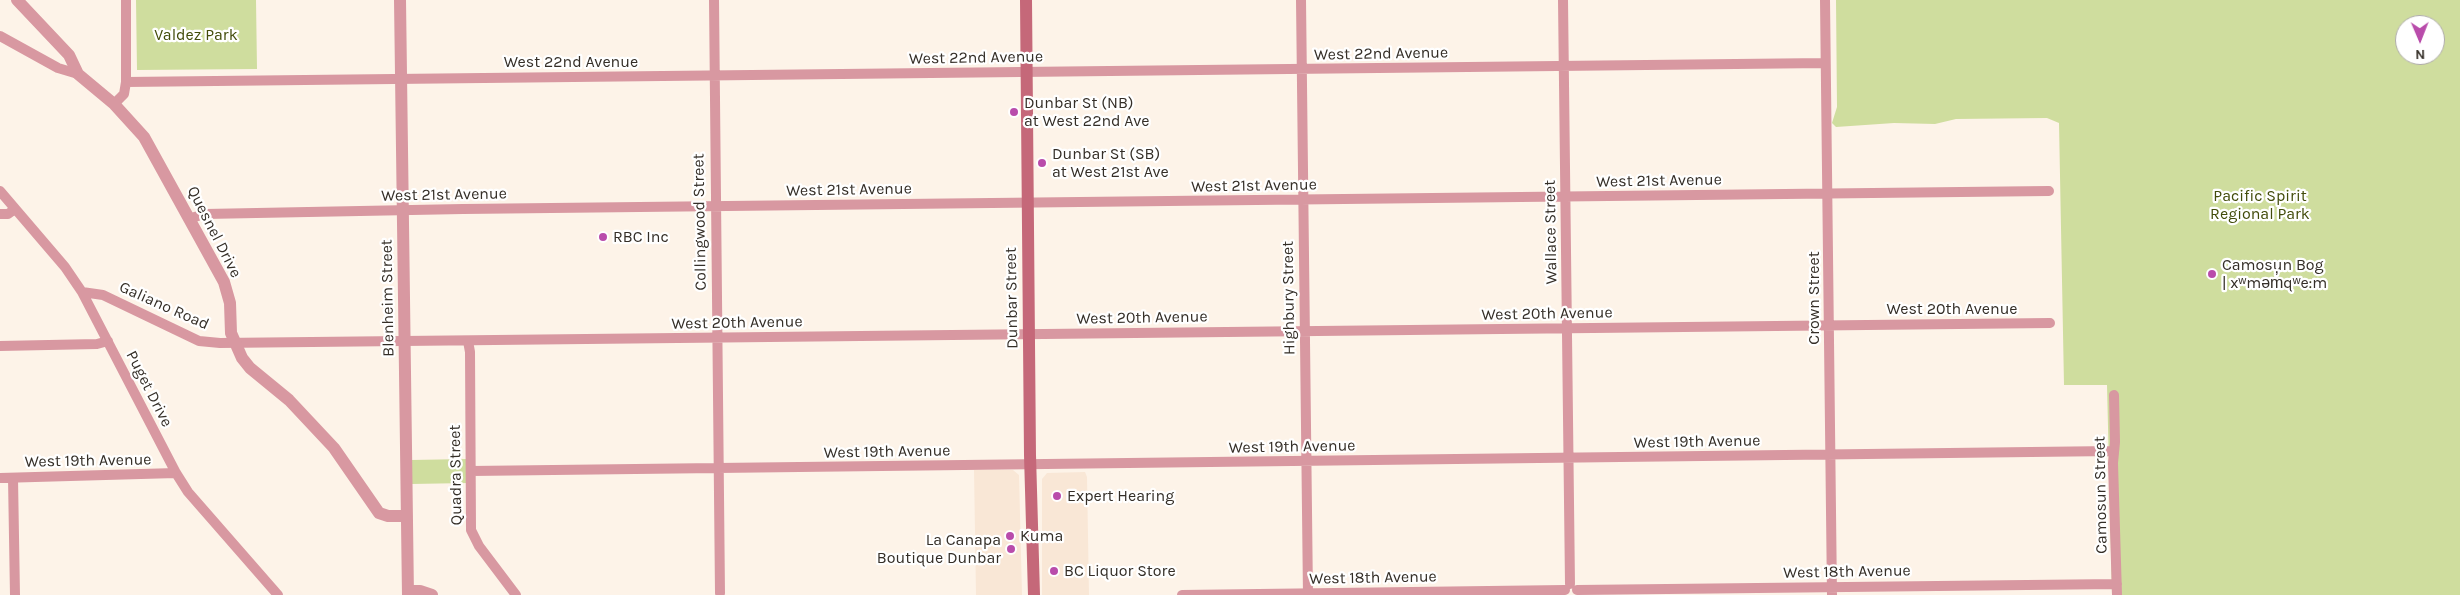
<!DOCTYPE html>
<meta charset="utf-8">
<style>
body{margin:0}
#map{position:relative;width:2460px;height:595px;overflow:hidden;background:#fdf3e8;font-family:Karla,sans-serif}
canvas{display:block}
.north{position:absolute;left:2395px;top:15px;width:50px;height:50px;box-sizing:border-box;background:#fff;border:1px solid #aeaba9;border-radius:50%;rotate:179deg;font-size:14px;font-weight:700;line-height:20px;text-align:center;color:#342e27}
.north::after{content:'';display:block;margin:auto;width:18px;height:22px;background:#b94cab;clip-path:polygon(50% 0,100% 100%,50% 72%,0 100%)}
</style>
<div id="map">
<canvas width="2460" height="595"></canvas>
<div class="north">N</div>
</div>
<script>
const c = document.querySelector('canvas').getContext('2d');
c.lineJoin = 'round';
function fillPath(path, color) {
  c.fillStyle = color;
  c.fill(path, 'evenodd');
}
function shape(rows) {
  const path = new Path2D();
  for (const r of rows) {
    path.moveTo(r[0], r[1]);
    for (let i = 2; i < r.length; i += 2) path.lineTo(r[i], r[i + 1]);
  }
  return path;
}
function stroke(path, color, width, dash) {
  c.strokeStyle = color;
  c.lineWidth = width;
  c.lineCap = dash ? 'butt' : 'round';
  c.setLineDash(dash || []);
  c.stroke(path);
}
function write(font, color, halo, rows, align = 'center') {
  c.font = font + ' Karla,sans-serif';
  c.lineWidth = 4.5;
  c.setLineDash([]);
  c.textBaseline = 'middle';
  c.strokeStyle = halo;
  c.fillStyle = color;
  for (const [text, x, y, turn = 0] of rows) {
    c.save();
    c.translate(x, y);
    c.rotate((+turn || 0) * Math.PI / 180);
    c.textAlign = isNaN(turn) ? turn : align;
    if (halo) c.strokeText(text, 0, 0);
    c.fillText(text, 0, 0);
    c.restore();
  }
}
fillPath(shape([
 [974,470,1013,470,1019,475,1022,595,976,595],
 [1085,472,1087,477,1089,595,1042,595,1042,479,1047,473]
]), '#f9e7d6');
fillPath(shape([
 [136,0,256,0,257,69,137,70],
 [1836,0,2460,0,2460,595,2112,595,2107,385,2064,385,2059,123,2047,118,1956,119,1935,124,1894,123,1836,127,1832,123,1837,107],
 [2405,25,2435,25,2435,55,2405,55],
 [467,459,468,483,411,484,411,460]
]), '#cfdd9e');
stroke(shape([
 [714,0,720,593],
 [1301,0,1308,595],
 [1563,0,1570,584],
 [1825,0,1832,595],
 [0,36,58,68,78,74],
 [126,82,1825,63],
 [114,104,124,94,126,82,126,0],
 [0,191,65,267,82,292,176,473,188,492,278,595],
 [0,214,8,214,15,209],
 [191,218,205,214,463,209,2049,191],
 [82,292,103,295,199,341,220,343,2050,323],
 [468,341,470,352,471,530,479,546,516,595],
 [0,346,97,344,108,341],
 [2114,395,2115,442,2113,463,2117,595],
 [471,471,2113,451],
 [0,478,176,473],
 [13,478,15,595],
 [1577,590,2117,584],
 [1182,595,1565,590]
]), '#d898a1', 10);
stroke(shape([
 [17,0,69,55,78,74,114,104,144,137,224,282,230,303,231,333,242,358,250,368,289,400,334,448,379,513,388,516,407,516],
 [400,0,408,595],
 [408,591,420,591,432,595]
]), '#d898a1', 12);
stroke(shape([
 [1026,0,1030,455,1034,595]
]), '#c56879', 12);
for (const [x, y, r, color] of [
 [1014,112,5,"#b94cab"],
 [1042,163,5,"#b94cab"],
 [603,237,5,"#b94cab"],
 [2212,274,5,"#b94cab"],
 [1057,496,5,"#b94cab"],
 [1010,536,5,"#b94cab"],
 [1011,549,5,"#b94cab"],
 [1054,571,5,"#b94cab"]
]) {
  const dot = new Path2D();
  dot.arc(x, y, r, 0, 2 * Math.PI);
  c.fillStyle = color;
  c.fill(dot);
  stroke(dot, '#fff', 2);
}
write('16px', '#424c0a', '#fff', [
 ["Valdez Park",196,35],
 ["Pacific Spirit",2260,196],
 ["Regional Park",2260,214]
]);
write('16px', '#342e27', '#fff', [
 ["West 22nd Avenue",1381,54,-1],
 ["West 22nd Avenue",976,58,-1],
 ["West 22nd Avenue",571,62],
 ["West 21st Avenue",1659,181,-1],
 ["West 21st Avenue",1254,186,-1],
 ["West 21st Avenue",849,190,-1],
 ["West 21st Avenue",444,195,-1],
 ["Collingwood Street",700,222,-91],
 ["Quesnel Drive",214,232,63],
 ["Wallace Street",1551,232,-91],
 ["Blenheim Street",388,298,-91],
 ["Dunbar Street",1012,298,-91],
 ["Highbury Street",1289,298,-91],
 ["Crown Street",1814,298,-90],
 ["Galiano Road",164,306,24],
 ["West 20th Avenue",1952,309],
 ["West 20th Avenue",1547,314,-1],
 ["West 20th Avenue",1142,318,-1],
 ["West 20th Avenue",737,323,-1],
 ["Puget Drive",149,389,63],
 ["West 19th Avenue",1697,442,-1],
 ["West 19th Avenue",1292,447,-1],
 ["West 19th Avenue",887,452,-1],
 ["West 19th Avenue",88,461,-1],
 ["Quadra Street",456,475,-91],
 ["Camosun Street",2101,495,-91],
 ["West 18th Avenue",1847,572,-1],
 ["West 18th Avenue",1373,578,-1]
]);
write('16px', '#342e27', '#fff', [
 ["Dunbar St (NB)",1024,103],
 ["at West 22nd Ave",1024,121],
 ["Dunbar St (SB)",1052,154],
 ["at West 21st Ave",1052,172],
 ["RBC Inc",613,237],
 ["Camosun Bog",2222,265],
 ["| xʷməm̓qʷe:m",2222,283],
 ["Expert Hearing",1067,496],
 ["Kuma",1020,536],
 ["La Canapa",1001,540,"right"],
 ["Boutique Dunbar",1001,558,"right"],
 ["BC Liquor Store",1064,571]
], 'left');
</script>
